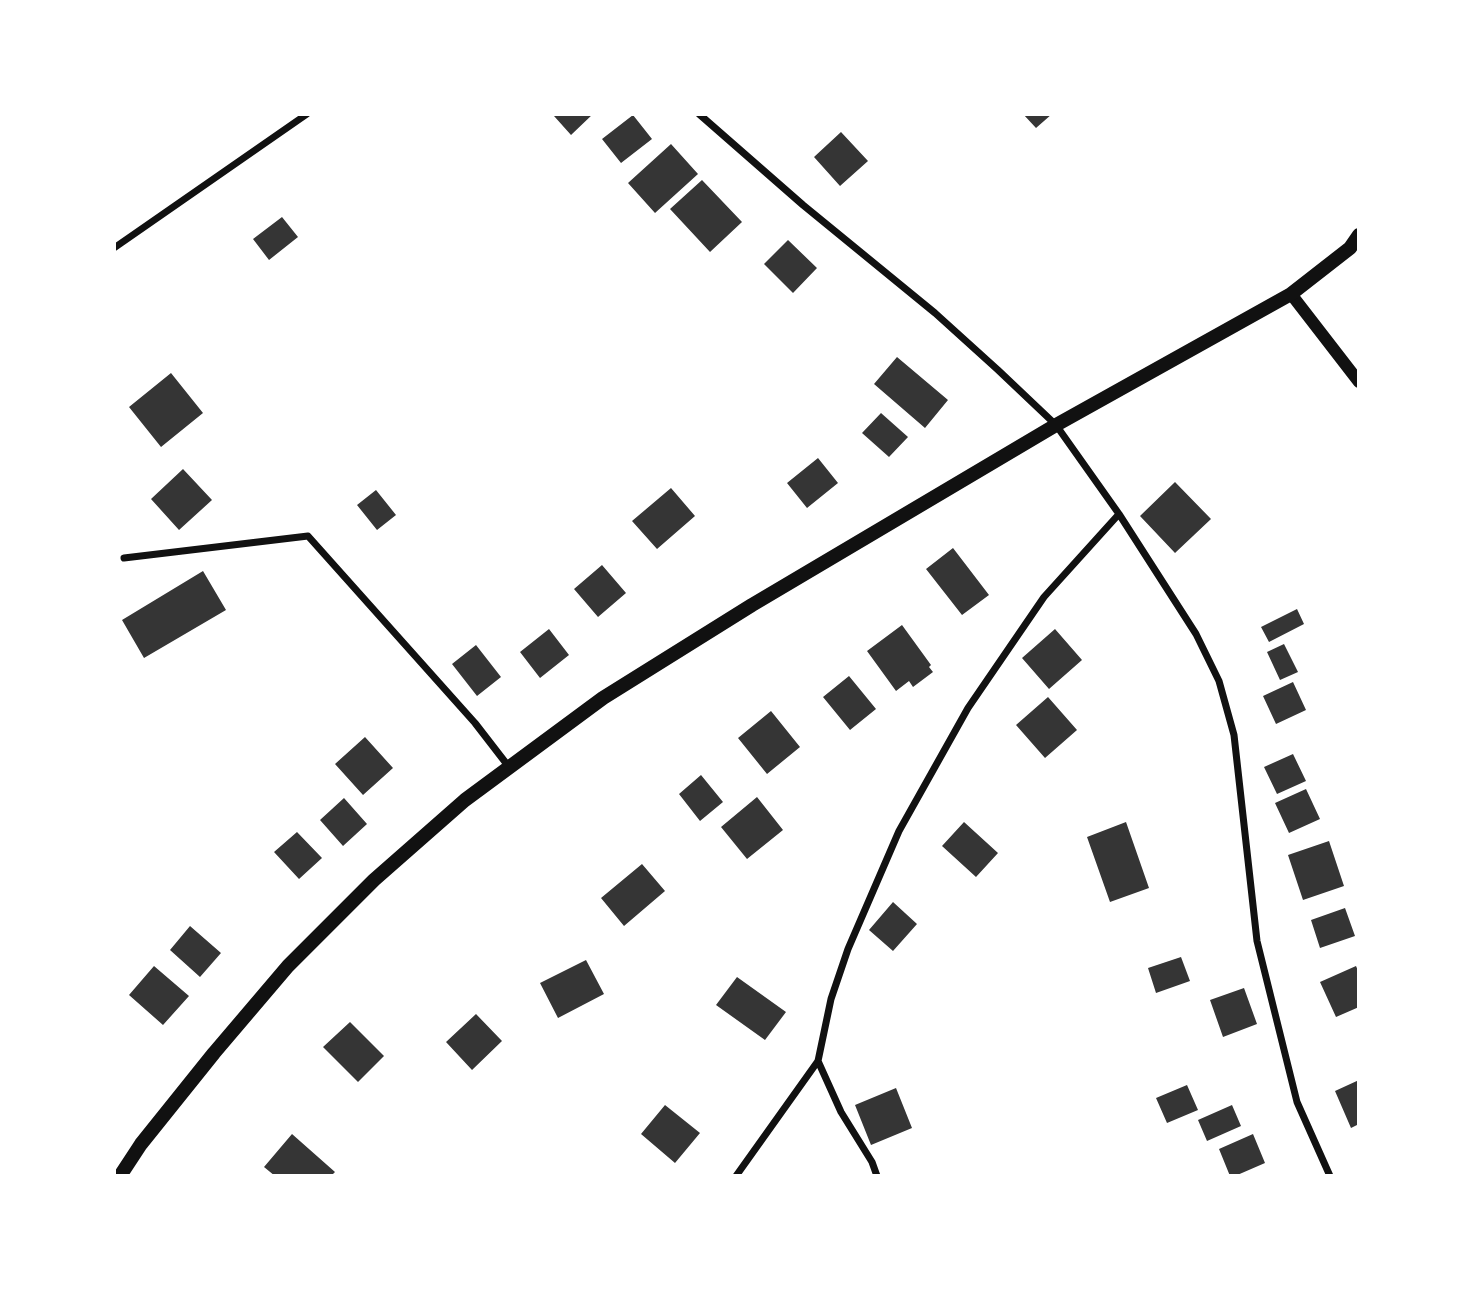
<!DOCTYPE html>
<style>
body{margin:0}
#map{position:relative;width:1473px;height:1290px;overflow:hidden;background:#fff;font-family:Commissioner,sans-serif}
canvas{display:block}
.frame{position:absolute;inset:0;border:116px solid #fff;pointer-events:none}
</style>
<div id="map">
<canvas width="1473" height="1290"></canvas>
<div class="frame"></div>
</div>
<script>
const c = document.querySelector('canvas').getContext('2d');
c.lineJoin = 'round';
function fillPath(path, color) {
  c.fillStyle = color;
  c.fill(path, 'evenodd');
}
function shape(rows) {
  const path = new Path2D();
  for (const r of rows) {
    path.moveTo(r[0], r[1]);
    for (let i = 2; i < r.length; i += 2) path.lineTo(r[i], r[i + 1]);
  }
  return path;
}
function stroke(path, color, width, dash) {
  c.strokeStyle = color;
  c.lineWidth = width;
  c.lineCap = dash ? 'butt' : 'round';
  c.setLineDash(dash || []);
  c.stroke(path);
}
fillPath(shape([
 [556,114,593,114,571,135,554,116],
 [1023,114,1052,114,1036,128],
 [633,115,652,139,621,163,602,139],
 [841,132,868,161,840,186,814,157],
 [671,144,698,174,655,213,628,183],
 [702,180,742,222,710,252,670,209],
 [282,217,298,237,269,260,253,239],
 [788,240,817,268,793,293,764,264],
 [897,357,948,400,925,428,874,384],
 [171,373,203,413,161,447,129,407],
 [881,413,908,437,889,457,862,433],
 [818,458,838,483,807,508,787,483],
 [183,469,212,500,179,530,151,499],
 [1175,482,1211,519,1175,553,1140,516],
 [671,488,695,516,657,549,632,521],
 [376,490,396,515,377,530,357,505],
 [953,548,989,595,962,615,926,569],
 [602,565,626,593,598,617,574,589],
 [203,571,226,610,144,658,122,620],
 [1297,609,1304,624,1269,642,1261,627],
 [902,625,931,665,929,667,933,672,913,687,909,681,896,691,867,651],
 [549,629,569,655,540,678,520,652],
 [1055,629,1082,660,1049,689,1022,658],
 [1284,644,1298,672,1280,680,1267,652],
 [476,645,501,677,477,696,452,664],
 [849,676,876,709,850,730,823,697],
 [1293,682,1306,710,1276,724,1263,696],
 [1048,697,1077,730,1045,758,1016,725],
 [771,711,800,747,767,774,738,738],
 [365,737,393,768,363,795,335,764],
 [1293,754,1306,781,1277,794,1264,767],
 [701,775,723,802,700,821,679,794],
 [1306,789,1320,819,1289,833,1275,803],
 [757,797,783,830,747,859,721,827],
 [344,798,367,824,343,846,320,820],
 [964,822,998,853,976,877,942,846],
 [1126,822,1149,888,1110,902,1087,837],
 [297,832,322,858,299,879,274,852],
 [1329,841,1344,886,1303,900,1288,855],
 [642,864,665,891,624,926,601,898],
 [893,902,917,924,893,951,869,930],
 [1345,908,1355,936,1320,948,1311,920],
 [190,926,221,953,200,977,170,950],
 [1181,957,1190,981,1156,993,1148,968],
 [586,960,604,994,558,1018,540,983],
 [154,966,189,996,163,1025,129,995],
 [1356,966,1359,973,1359,1007,1336,1017,1320,982],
 [737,977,786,1012,765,1040,716,1005],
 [1244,988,1257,1024,1223,1037,1210,1000],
 [476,1014,502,1041,472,1070,446,1042],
 [350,1022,384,1056,358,1082,323,1047],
 [1359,1080,1359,1124,1351,1128,1335,1091],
 [1187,1085,1198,1110,1167,1123,1156,1098],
 [896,1088,912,1128,871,1145,855,1105],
 [665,1105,700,1133,675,1163,641,1134],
 [1232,1105,1241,1126,1207,1141,1198,1120],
 [292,1134,335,1172,331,1176,275,1176,264,1167],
 [1253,1134,1265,1163,1235,1176,1230,1176,1219,1149]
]), '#353535');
stroke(shape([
 [699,114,803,205,935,313,998,370,1056,425,1119,514,1196,634,1219,681,1234,735,1257,941,1297,1102,1330,1176],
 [114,248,307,114],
 [124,558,308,536,475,723,509,767],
 [818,1061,841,1112,872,1162,877,1176],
 [736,1176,818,1061,831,999,848,949,899,831,968,708,1044,597,1119,514]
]), '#111', 7);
stroke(shape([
 [1291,294,1359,382]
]), '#111', 12);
stroke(shape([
 [120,1176,141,1144,214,1053,288,966,374,880,465,800,603,698,752,605,1056,425,1291,294,1350,248,1359,235]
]), '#111', 14);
</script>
